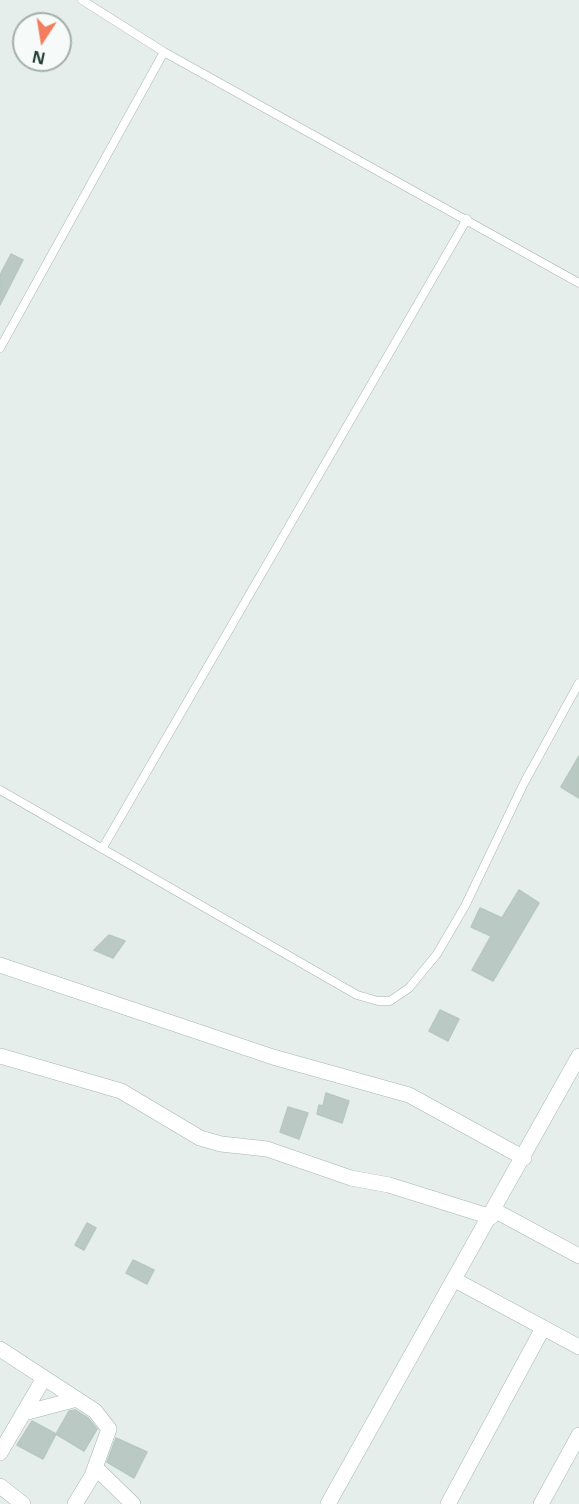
<!DOCTYPE html>
<style>
body{margin:0}
#map{position:relative;width:579px;height:1504px;overflow:hidden;background:#e5eeea;font-family:"Open Sans",sans-serif}
canvas{display:block}
.north{position:absolute;left:12px;top:12px;width:60px;height:60px;box-sizing:border-box;background:#f6faf8;border:2px solid #a2b0ab;border-radius:50%;rotate:192deg;font-size:16px;font-weight:700;line-height:24px;text-align:center;color:#244138}
.north::after{content:'';display:block;margin:auto;width:21px;height:27px;background:#f27d5f;clip-path:polygon(50% 0,100% 100%,50% 72%,0 100%)}
</style>
<div id="map">
<canvas width="579" height="1504"></canvas>
<div class="north">N</div>
</div>
<script>
const c = document.querySelector('canvas').getContext('2d');
c.lineJoin = 'round';
function fillPath(path, color) {
  c.fillStyle = color;
  c.fill(path, 'evenodd');
}
function shape(rows) {
  const path = new Path2D();
  for (const r of rows) {
    path.moveTo(r[0], r[1]);
    for (let i = 2; i < r.length; i += 2) path.lineTo(r[i], r[i + 1]);
  }
  return path;
}
function stroke(path, color, width, dash) {
  c.strokeStyle = color;
  c.lineWidth = width;
  c.lineCap = dash ? 'butt' : 'round';
  c.setLineDash(dash || []);
  c.stroke(path);
}
const building = shape([
 [11,254,23,260,0,305,0,275,11,254],
 [579,756,579,798,561,787,579,756],
 [519,890,539,903,493,981,472,970,491,936,471,927,480,908,502,918,519,890],
 [109,935,125,941,113,958,94,950,109,935],
 [440,1010,459,1019,448,1041,429,1031,440,1010],
 [326,1093,349,1101,342,1123,317,1114,319,1105,323,1106,326,1093],
 [288,1107,308,1113,299,1139,280,1132,288,1107],
 [87,1223,96,1228,84,1250,75,1245,87,1223],
 [133,1260,154,1270,147,1284,126,1273,133,1260],
 [75,1410,88,1418,97,1429,84,1451,56,1434,69,1411,75,1410],
 [32,1421,56,1434,43,1459,17,1445,32,1421],
 [116,1438,147,1452,134,1478,107,1462,116,1438]
]);
fillPath(building, '#bac9c3');
stroke(building, '#b7c8c0', 1.5);
const lane = shape([
 [82,0,164,52,579,283],
 [0,348,164,52],
 [0,790,357,995,378,1001,390,1001,409,988,437,954,465,906,524,783,579,683],
 [102,849,467,219]
]);
const street = shape([
 [0,965,273,1057,409,1095,524,1158],
 [0,1056,121,1091,200,1138,221,1144,267,1149,351,1178,389,1185,491,1217],
 [494,1210,579,1256],
 [455,1280,579,1347],
 [0,1349,95,1411,109,1429,92,1476,75,1504],
 [24,1413,77,1399],
 [0,1453,44,1378],
 [95,1467,133,1504],
 [0,1486,23,1504],
 [328,1504,579,1056],
 [448,1504,543,1328],
 [541,1504,579,1435]
]);
stroke(lane, '#a7b7b1', 9);
stroke(street, '#a7b7b1', 16);
stroke(lane, '#fff', 8);
stroke(street, '#fff', 15);
</script>
